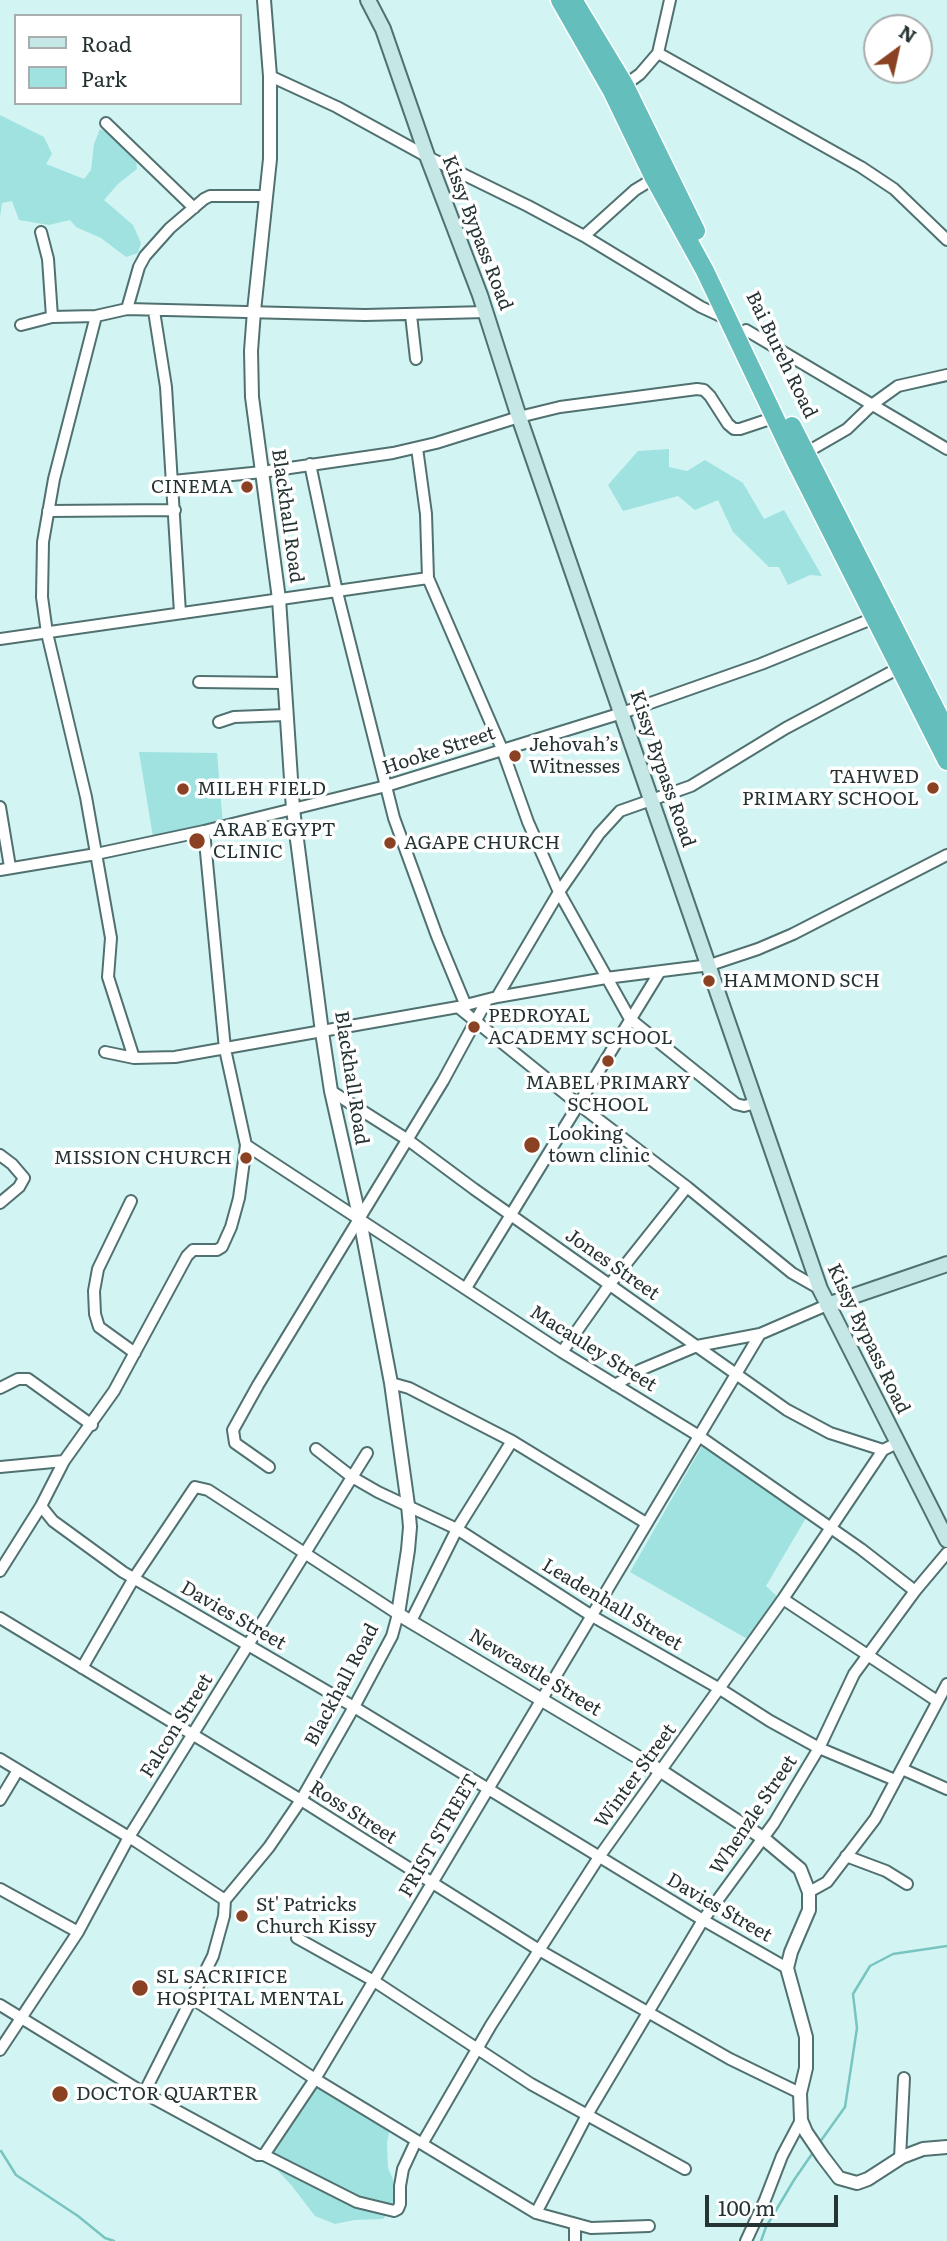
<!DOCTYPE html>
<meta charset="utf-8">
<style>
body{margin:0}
#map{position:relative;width:947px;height:2241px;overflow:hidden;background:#d2f5f3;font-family:Literata,serif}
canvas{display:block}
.legend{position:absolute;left:14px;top:14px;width:228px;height:91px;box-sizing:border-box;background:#fff;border:2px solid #a8adad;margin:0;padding:9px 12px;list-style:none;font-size:21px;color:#263333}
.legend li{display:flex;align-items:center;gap:14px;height:35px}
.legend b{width:35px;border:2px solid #a8adad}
.north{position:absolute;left:863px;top:14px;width:70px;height:70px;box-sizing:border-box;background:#fff;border:2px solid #a8adad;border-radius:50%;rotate:33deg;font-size:19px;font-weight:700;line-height:28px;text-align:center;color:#263333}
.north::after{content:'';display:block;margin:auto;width:24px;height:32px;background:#8a4222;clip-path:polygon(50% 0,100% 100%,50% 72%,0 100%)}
.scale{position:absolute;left:705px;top:2195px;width:133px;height:32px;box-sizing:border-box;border:4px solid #263333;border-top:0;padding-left:9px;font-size:21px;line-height:24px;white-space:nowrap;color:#263333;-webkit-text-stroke:5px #fff;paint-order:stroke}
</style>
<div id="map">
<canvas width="947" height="2241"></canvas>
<ul class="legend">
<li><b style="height:9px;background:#c5e7e6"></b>Road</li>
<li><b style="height:19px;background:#9fe2e0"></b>Park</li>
</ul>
<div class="north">N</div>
<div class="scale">100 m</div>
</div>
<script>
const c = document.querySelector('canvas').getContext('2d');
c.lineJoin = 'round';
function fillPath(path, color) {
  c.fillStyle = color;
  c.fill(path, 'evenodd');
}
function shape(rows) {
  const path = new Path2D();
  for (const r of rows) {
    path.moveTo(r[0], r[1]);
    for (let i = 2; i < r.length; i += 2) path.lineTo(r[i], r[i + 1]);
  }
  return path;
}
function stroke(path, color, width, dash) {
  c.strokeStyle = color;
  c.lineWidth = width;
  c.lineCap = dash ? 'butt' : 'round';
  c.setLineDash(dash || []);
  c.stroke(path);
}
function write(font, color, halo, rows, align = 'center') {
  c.font = font + ' Literata,serif';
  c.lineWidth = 7;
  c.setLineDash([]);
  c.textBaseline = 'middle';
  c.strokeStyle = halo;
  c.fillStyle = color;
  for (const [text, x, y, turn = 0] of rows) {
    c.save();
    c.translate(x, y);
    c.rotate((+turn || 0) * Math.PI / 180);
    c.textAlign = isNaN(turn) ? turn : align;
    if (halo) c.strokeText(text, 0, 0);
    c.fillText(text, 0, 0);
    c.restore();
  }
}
fillPath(shape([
 [0,115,44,137,52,154,46,164,84,179,91,170,94,144,100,129,112,135,136,160,137,169,118,184,104,200,133,225,141,243,138,253,126,257,101,238,76,227,70,220,49,225,19,220,12,201,2,203,0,217],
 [669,449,669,467,687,471,705,460,743,483,764,519,784,510,822,576,810,575,788,585,779,567,769,567,733,532,718,500,695,510,678,496,623,511,608,485,638,451],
 [139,752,217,753,223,825,153,837],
 [706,1439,810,1511,766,1586,780,1599,751,1641,630,1572],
 [314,2085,390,2127,387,2143,388,2168,397,2189,394,2206,383,2219,354,2220,335,2224,315,2216,292,2186,266,2158]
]), '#9fe2e0');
stroke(shape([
 [820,2142,845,2107,857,2028,853,1994,870,1966,893,1954,947,1946],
 [1,2151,16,2175,78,2216,105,2238,114,2241],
 [761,2241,766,2227,794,2180,814,2151]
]), '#78c4c1', 2.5);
const minor = shape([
 [658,53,861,167,894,189,947,240],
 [270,76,337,107,428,157,528,206,584,236,701,307,727,319],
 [621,88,640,74,658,53,670,0],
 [106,123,194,208],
 [41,232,48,259,52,317],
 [584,236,635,190,658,176],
 [127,309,139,267,145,256,170,228,204,199,210,196,266,196],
 [154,311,166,387,180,613],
 [411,315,416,359],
 [96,316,54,479,43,542,42,597,47,633,86,797,111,938,108,977,134,1058],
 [21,325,52,317,96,316,127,309,365,315,486,312],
 [746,330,947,449],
 [417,448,426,514,428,578,502,749,528,822,559,892,630,1019,736,1104,744,1106,756,1103],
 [802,455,847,429,873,404,898,386,947,375],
 [310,464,337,592,394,818,437,936,466,1006],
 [173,481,262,472,393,453,436,443,519,417,560,407,697,389,704,390,710,396,728,424,734,429,740,429,776,417],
 [48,511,175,510],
 [0,639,428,578],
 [199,682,284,683],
 [219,722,234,717,286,715],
 [0,807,10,867],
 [0,870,96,854,204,831,386,786,622,713,761,664,874,618],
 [497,997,559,892,599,834,620,811,691,786,786,728,899,668],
 [458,1007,578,1104,687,1187,792,1273,820,1289],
 [105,1052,134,1058,175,1057,458,1007,497,997,606,978,710,965,758,949,793,934,947,855],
 [331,1091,408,1140,474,1189,787,1410,830,1433,883,1450],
 [246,1145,562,1352,699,1436,861,1549,915,1591],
 [0,1155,12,1164,24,1178,19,1187,0,1203],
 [131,1201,98,1269,94,1291,95,1314,99,1327,135,1353],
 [466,1288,659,973],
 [562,1352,610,1284,687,1187],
 [391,1383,409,1388,512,1441,646,1523],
 [615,1385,640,1370,697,1346,760,1334,827,1305],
 [0,1388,18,1379,28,1379,92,1425],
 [316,1449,352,1477,378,1492,457,1529,592,1616,720,1689,770,1721,819,1748,895,1780],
 [0,1467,64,1461],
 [269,1467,235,1443,233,1430,258,1385,443,1081,487,1000],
 [41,1506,53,1521,123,1572,354,1707,703,1920,787,1968],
 [0,1571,41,1506,64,1461,114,1391,187,1256,193,1250,217,1250,222,1247,231,1227,239,1198,246,1145,225,1049,204,831],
 [783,1599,937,1701],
 [0,1618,301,1800,539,1950,730,2059,800,2093],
 [411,1621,457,1529,512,1441],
 [82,1668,134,1578,195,1487,208,1490,398,1614,392,1636,354,1707,301,1800,269,1847,225,1900,224,1916,213,1956,144,2093],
 [0,1759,137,1842,225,1900],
 [902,1769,947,1789],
 [0,1800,18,1770],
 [846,1856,886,1871,907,1884],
 [0,1889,78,1932],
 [809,1892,827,1882,875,1819,947,1684],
 [297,1938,374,1981,531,2084,685,2169],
 [193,1999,315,2079,536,2213,591,2228,649,2226],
 [0,2005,144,2093,258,2155,264,2155,315,2079,760,1334],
 [0,2050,78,1932,129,1837,367,1453],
 [422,2144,491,2025,599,1857,783,1599,883,1450,897,1443],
 [264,2155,357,2202,394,2211,398,2209,400,2204,400,2186,403,2169,416,2141],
 [900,2158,904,2078],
 [536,2213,587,2115,703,1920,774,1823,819,1748,854,1674,915,1591,947,1553],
 [575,2225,575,2241],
 [746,2241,765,2200,782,2156,801,2120]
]);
const tertiary = shape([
 [264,0,270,76,270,159,254,311,251,351,252,397,279,599,293,809,322,1032,331,1091,360,1220,391,1383,408,1505,410,1527,408,1550,398,1614,661,1771,763,1838,800,1869,809,1892,809,1910,791,1952,787,1968,806,2037,806,2068,800,2093,801,2120,806,2132,823,2157,839,2178,857,2183,868,2179,902,2157,923,2149,947,2147]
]);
const secondary = shape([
 [368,0,383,29,426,153,480,295,519,417,820,1289,947,1540],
 [827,1305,947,1264]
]);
const trunk = shape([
 [560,0,612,91,654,178,705,271,794,458,947,761],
 [575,3,625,86,696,231],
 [792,426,947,732]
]);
stroke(minor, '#517170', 14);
stroke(tertiary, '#517170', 16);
stroke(secondary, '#517170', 18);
stroke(trunk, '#fff', 21);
stroke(minor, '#fff', 10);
stroke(tertiary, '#fff', 12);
stroke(secondary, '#c5e7e6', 14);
stroke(trunk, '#64bfbc', 18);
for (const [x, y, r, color] of [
 [247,487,7,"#8a4222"],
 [515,756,7,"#8a4222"],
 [933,788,7,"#8a4222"],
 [183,789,7,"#8a4222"],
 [197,841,9,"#8a4222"],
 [390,843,7,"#8a4222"],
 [709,981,7,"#8a4222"],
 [474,1027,7,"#8a4222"],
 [608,1061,7,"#8a4222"],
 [532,1145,9,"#8a4222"],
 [246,1158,7,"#8a4222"],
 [242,1916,7,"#8a4222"],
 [140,1988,9,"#8a4222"],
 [60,2094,9,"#8a4222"]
]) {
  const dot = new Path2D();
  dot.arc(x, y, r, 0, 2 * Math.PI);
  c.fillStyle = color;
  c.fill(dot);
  stroke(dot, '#fff', 2.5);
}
write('19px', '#263333', '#fff', [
 ["Kissy Bypass Road",477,233,69],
 ["Bai Bureh Road",781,355,64],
 ["Blackhall Road",287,516,82],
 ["Hooke Street",439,751,-18],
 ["Kissy Bypass Road",662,769,71],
 ["Blackhall Road",351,1078,81],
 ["Jones Street",612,1265,35],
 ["Kissy Bypass Road",868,1339,64],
 ["Macauley Street",593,1349,32],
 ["Leadenhall Street",612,1605,31],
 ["Davies Street",233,1616,30],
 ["Newcastle Street",535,1673,31],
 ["Blackhall Road",342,1685,-62],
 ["Falcon Street",177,1726,-58],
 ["Winter Street",636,1776,-54],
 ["Ross Street",353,1813,33],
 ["Whenzle Street",754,1815,-56],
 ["FRIST STREET",439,1836,-60],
 ["Davies Street",719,1908,30]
]);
write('19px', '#263333', '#fff', [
 ["CINEMA",233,487,"right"],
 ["Jehovah’s",529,745],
 ["Witnesses",529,767],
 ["TAHWED",919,777,"right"],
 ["PRIMARY SCHOOL",919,799,"right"],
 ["MILEH FIELD",197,789],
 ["ARAB EGYPT",213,830],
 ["CLINIC",213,852],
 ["AGAPE CHURCH",404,843],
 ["HAMMOND SCH",723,981],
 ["PEDROYAL",488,1016],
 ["ACADEMY SCHOOL",488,1038],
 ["MABEL PRIMARY",608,1083,"center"],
 ["SCHOOL",608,1105,"center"],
 ["Looking",548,1134],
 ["town clinic",548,1156],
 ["MISSION CHURCH",232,1158,"right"],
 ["St' Patricks",256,1905],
 ["Church Kissy",256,1927],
 ["SL SACRIFICE",156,1977],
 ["HOSPITAL MENTAL",156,1999],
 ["DOCTOR QUARTER",76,2094]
], 'left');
</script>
